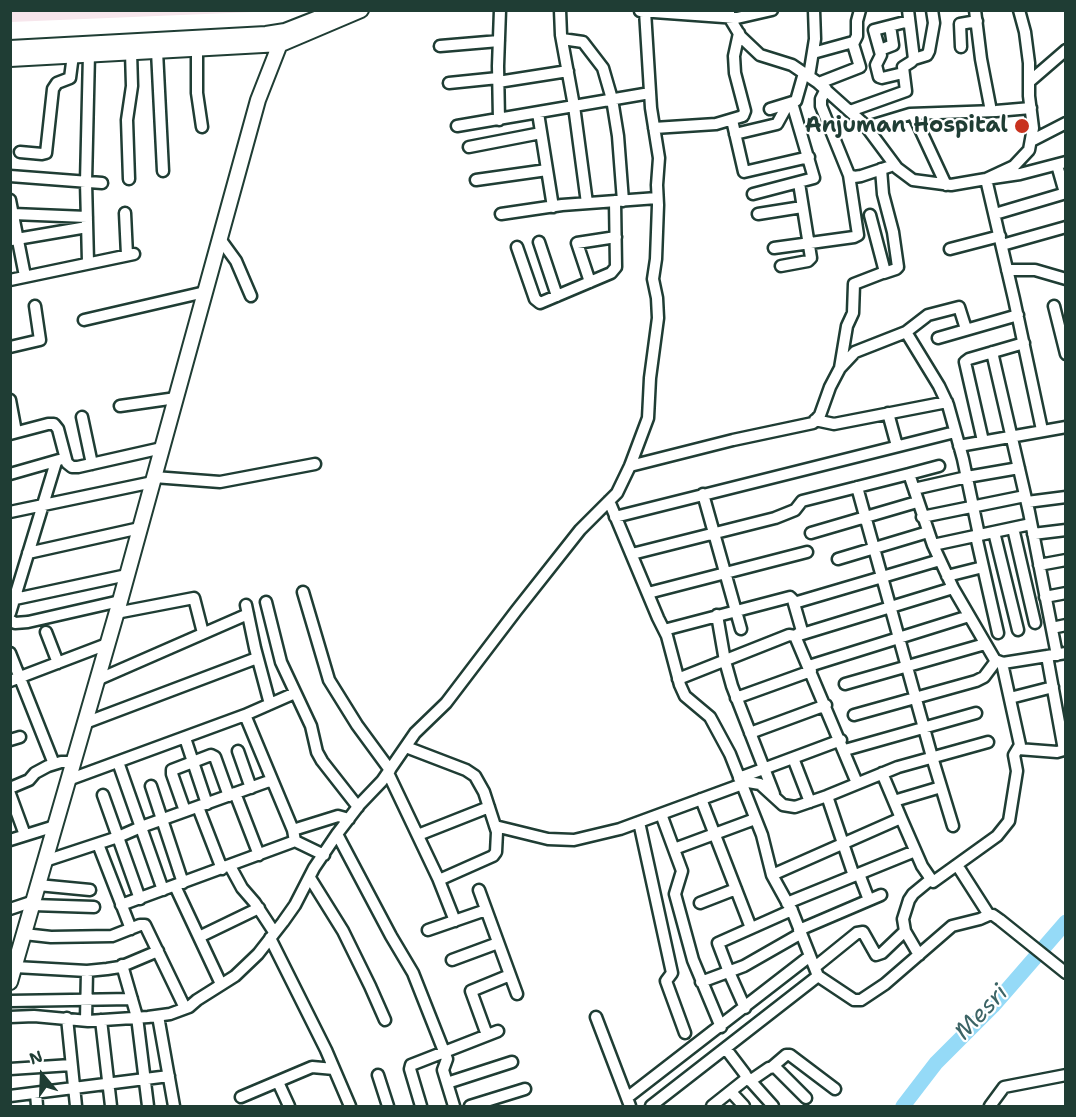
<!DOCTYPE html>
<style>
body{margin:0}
#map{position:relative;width:1076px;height:1117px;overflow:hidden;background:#fff;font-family:"Shantell Sans",sans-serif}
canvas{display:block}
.frame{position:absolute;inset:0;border:12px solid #1f3d34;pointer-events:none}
.north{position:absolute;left:12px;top:1045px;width:60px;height:60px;-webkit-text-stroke:4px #fff;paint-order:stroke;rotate:341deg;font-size:16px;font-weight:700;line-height:24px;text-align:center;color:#1f3d34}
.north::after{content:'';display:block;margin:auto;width:21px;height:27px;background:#1f3d34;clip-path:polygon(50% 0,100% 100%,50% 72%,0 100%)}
</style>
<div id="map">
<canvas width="1076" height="1117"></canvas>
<div class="frame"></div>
<div class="north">N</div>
</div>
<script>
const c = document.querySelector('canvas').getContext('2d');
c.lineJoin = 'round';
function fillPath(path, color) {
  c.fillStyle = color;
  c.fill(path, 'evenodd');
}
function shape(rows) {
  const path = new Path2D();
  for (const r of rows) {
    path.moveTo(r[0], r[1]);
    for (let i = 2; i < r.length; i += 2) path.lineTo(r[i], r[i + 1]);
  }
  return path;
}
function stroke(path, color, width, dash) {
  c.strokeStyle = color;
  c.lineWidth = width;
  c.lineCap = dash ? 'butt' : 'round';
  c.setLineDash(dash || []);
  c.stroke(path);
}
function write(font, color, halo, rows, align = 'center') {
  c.font = font + ' "Shantell Sans",sans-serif';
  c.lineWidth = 4.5;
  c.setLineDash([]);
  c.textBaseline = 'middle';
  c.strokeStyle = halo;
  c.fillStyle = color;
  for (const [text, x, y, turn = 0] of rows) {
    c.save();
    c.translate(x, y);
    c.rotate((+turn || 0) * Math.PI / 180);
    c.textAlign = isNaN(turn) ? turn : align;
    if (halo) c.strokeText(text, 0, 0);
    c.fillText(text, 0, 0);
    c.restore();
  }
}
fillPath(shape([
 [10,11,11,10,259,11,254,12,11,22]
]), '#f7e6ec');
stroke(shape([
 [903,1106,936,1063,993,1006,1066,922]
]), '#95daf7', 15);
const minor = shape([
 [560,10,561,35,574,106,587,203],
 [729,10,729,17,741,37,760,55,792,65,817,82,865,125,897,168,913,180,951,185,986,179,1014,166,1029,150,1033,128,1029,96,1029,63,1025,32,1019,10],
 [975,10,981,59,991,111],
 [640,11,737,18,772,10],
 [562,39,583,42,603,68,612,99,618,136,623,201],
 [440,46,499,41],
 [961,47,960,24,977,21],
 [197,49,197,93,202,127],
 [880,50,893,45,890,26],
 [157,51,163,171],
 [813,53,853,42],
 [914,59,927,55,929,51,934,23,932,10],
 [903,73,882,78,879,77,876,65,881,55,874,30,909,21],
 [809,76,815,39,814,10],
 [498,82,568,71],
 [1029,82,1066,50],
 [449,83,498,78],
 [819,83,860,67,853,44,857,36,857,21,860,10],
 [826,89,821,99,821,106,849,175,854,177,861,176,894,165],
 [770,109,796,101,804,73],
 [850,111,906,91,903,67,911,62,914,59,908,10],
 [538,113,553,207],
 [913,114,946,185],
 [499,120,498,66,500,10],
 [732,120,744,172,809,157],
 [457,126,650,93],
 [867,127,910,114,996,111,1031,108],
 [654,128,716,124,743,116,745,111,735,73,734,56,739,33],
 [735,134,777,124,788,104],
 [1031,141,1066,123],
 [469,147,541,133],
 [20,152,42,154,46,153,53,89,57,83,70,78,73,55],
 [1057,165,1065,193],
 [881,169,883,194,893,232,898,267,896,269,884,273],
 [10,176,102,183],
 [129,179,127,120,132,86,131,52],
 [476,180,547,170],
 [753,194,814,178,792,103],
 [10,200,25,276],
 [125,213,127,255],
 [13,214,87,217],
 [501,214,562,205,657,198],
 [758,214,802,207],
 [995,214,1066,193],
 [220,239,236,261,251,296],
 [11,240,87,227],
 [539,242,557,296],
 [1002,245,1066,227],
 [517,247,535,299,540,303,611,273,616,267,615,201],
 [774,248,854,237,858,235,849,175],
 [950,249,1000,236],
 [88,262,86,182,89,54],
 [781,266,808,261,811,258,799,183],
 [1007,270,1035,270,1066,279],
 [10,280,134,254],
 [590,282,577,243,616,237],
 [1054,306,1066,354],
 [84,320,205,292],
 [906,332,939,386,948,405,963,459,979,535],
 [938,338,1018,315],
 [10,347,40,340,35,306],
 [992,352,1029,512,1057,655],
 [840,368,847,326,853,313,854,284,885,272,870,215],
 [10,400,16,432],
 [120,406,176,398],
 [888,413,897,446],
 [82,417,92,464],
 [815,420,834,424,947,402],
 [1042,430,1014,299,986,179,1020,174,1066,162],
 [10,434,48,424,54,424,58,429,67,463,72,467,78,467,162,448],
 [983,441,965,362,969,359,1024,343],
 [959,446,1066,427],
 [630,466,733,440,813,423,820,415,830,387,840,368,855,352,906,332,928,315,959,307,966,329],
 [10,474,59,460],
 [909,474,939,466],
 [154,477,220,482,315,464],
 [857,487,932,757,953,826],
 [914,489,967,477,1019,468],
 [703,494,741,629],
 [609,501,658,618,667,636,680,685,685,696,710,717,730,754,762,835,772,875,793,913,818,976,854,1000,861,1000,885,984,952,926,980,919,989,915,993,915,1000,920,1066,973],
 [1027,502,1066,497],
 [10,512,153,482],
 [615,517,955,432],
 [922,517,1025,496],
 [1013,528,1035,623],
 [994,532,1018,630],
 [811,533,917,502],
 [1033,534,1066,530],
 [976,536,998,633],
 [933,545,1031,524],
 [28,553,140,528],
 [632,554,775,518,795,510,802,501,909,474,933,545,953,588,995,660,1003,663,1066,653],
 [838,559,928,532],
 [1039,565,1066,560],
 [947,576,983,567],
 [303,592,329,680,357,725,390,770],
 [648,593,807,552],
 [1045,597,1066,593],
 [15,599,127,575],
 [266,602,281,662,311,726,317,752,322,761,358,807],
 [794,603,940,560],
 [246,605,255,648,270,704],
 [10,613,56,462],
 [116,613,194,598,203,633],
 [717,615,725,661,732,686,774,794],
 [10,620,15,623,28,622,120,601],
 [1052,628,1066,625],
 [664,630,790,597,793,600,802,631,795,636],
 [46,632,58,663],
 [799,635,953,588],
 [10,653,54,764],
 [809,666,969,616],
 [678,679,789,635,795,636,857,783],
 [97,680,248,614],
 [10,681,107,644],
 [845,684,985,644],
 [736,698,811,671],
 [1010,698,1053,687],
 [854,715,976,681,984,677,996,661],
 [85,723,257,658],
 [750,733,826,705],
 [185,738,207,804],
 [10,740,20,737],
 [406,747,466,770,475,776,484,792,497,832,496,852,493,856,439,880],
 [1018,749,1057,752,1064,750,1047,656],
 [845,750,976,713],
 [238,751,251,788],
 [793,758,810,802],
 [118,762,163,890],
 [388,773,438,878,455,921],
 [882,773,901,818],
 [739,778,841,740],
 [68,780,245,715,295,693],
 [151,786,183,883],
 [10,788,29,780,35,773,48,766,61,762,74,762],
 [235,793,259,855],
 [10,794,25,835],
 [103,795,140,899],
 [827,796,854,876],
 [701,799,751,928],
 [894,801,941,787],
 [198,807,222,869],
 [185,811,172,774,172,770,211,755,215,757,229,796],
 [661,814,682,871,675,894,693,960,721,1027],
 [639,822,672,973,666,981,685,1033],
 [495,826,548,839,574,840,620,829,748,782,760,784,783,805,795,807,827,796,898,767,988,742],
 [293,830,338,816,349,819],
 [337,834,391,936,413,973,447,1059,443,1070,454,1106],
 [418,835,489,807],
 [10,840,55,826],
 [295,841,324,855],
 [98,844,131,929],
 [674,849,755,819],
 [45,861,118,837,141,827,272,780],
 [957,865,989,915],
 [230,866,242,888,255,903,274,932],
 [859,874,869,900],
 [772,875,901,818,922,866,933,882,997,836,1009,821,1017,771,1014,755,1020,745,1002,663],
 [310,878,343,931,370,986,385,1020],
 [38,885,90,890],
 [175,886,221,984],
 [479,890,517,994],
 [700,903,736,889],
 [787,903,915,851],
 [33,905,94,907],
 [121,905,295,841,293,830,245,715],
 [10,909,34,901],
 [428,930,486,910],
 [799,930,881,895],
 [24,934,51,937,112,936,140,925,145,925,185,1008],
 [199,937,259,908],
 [270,938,326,1050,350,1106],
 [919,955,905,931,903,919,909,900,913,894,930,880],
 [452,960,498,943],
 [122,965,137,1017,148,1106],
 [15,967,87,971,107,969,120,967,158,951],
 [815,967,857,933,863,932,876,955,882,953,905,931],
 [701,982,744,966,800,934],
 [10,1001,132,999],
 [745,1008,729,972,718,943,792,910],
 [158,1016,174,1106],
 [10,1017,34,1016,88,1021,148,1017,170,1014,189,1007,197,1000,235,976,258,954,283,922,295,905,314,868,337,834,360,804,382,781,415,733,446,703,516,611,580,530,617,493,630,466,648,418,650,378,658,318,657,298,653,279,656,259,658,205,657,185,659,158,651,108,645,11],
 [596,1017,630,1106],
 [67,1018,76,1106],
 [86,1020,87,971],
 [101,1020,111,1106],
 [487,1035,471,991,510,975],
 [772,1067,786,1055,790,1055,835,1089],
 [10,1069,71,1065],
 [378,1075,388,1106],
 [747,1077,773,1106],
 [750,1081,769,1068,775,1067,806,1098],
 [278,1082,289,1106],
 [447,1083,512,1062],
 [731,1092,744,1106],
 [36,1093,37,1106],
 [10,1096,169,1076],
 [241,1097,312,1067,334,1069],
 [628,1097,810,956],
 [421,1106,410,1069,411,1065,498,1031],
 [470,1106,525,1089],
 [651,1106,818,976],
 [712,1106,746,1079,745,1074,726,1049],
 [990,1106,1004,1087,1066,1075]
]);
const major = shape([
 [10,48,266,34,285,31,331,13],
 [10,59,281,44,361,10],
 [10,982,120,601,258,100,285,31]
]);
stroke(minor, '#1f3d34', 15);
stroke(major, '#1f3d34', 18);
stroke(minor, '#fff', 10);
stroke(major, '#fff', 14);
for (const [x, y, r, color] of [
 [1022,126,8,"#c8321e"]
]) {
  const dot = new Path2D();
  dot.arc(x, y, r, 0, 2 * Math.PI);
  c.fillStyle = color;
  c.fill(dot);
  stroke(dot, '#fff', 2);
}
write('bold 22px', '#1f3d34', '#fff', [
 ["Anjuman Hospital",1008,126]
], 'right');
write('italic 24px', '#3c6465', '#fff', [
 ["Mesri",982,1013,-47]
]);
</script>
